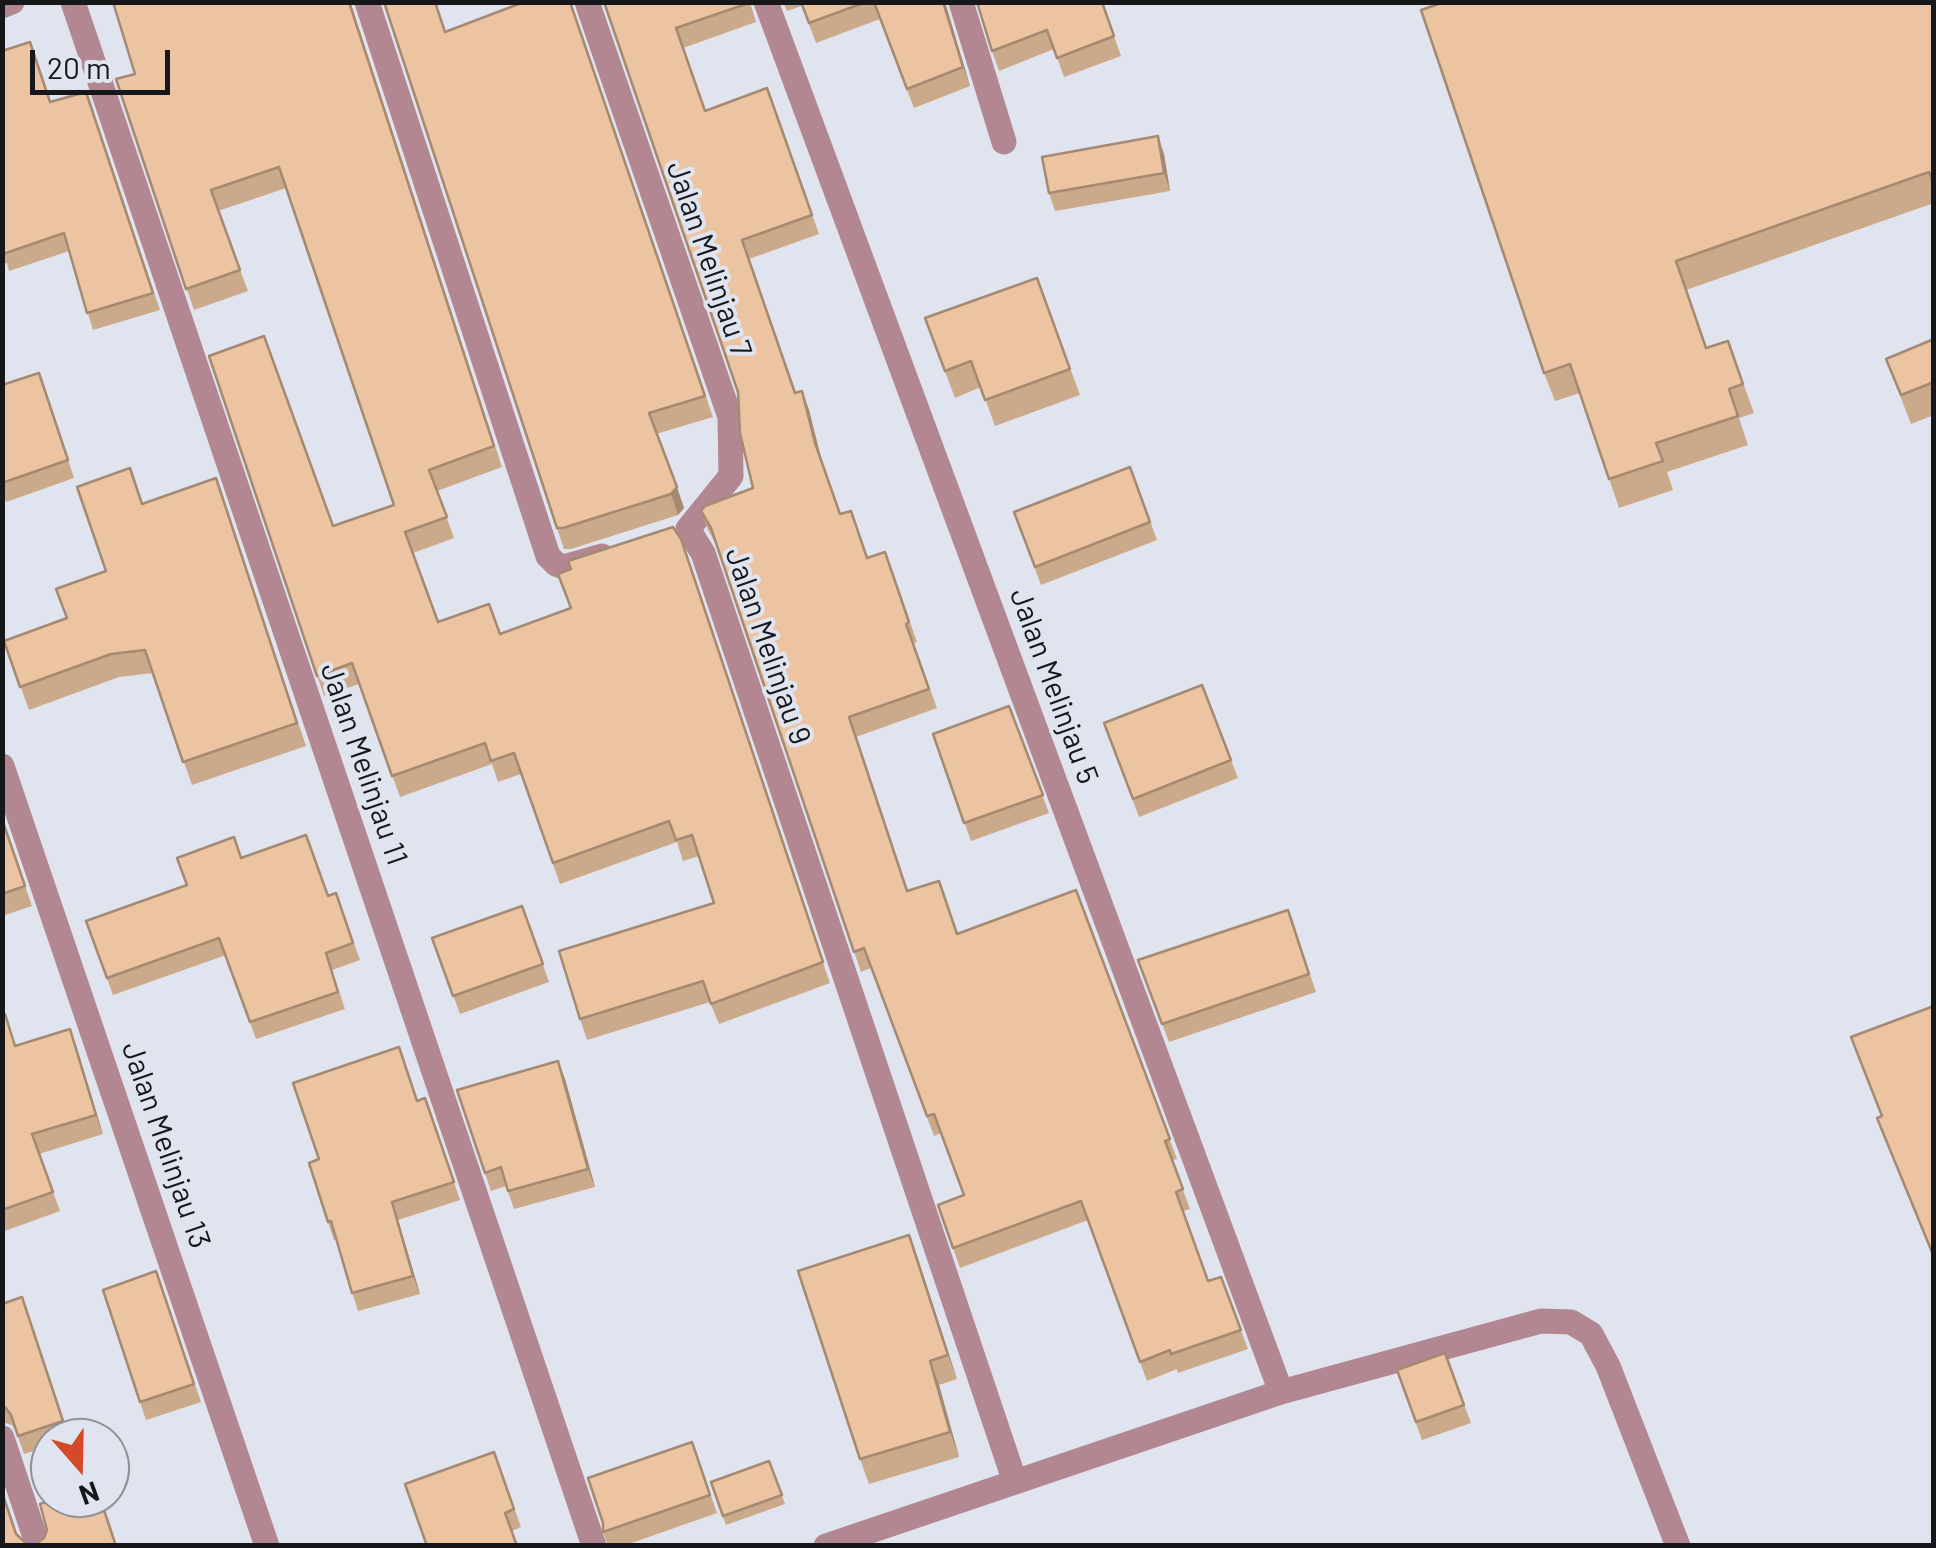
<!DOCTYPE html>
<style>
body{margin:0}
#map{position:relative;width:1936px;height:1548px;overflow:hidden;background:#dfe4ef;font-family:Barlow,sans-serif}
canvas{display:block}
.frame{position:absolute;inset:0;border:5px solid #15171a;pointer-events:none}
.north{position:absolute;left:30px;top:1418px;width:100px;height:100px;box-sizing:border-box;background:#dfe4ef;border:2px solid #8e929a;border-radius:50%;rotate:160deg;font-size:28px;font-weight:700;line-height:40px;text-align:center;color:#15171a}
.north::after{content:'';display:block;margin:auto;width:35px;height:45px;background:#d34929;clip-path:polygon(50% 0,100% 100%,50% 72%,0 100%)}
.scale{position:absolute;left:30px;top:50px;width:140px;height:45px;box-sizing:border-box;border:5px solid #15171a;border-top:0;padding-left:12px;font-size:30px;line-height:35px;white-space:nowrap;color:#15171a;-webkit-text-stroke:8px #dfe4ef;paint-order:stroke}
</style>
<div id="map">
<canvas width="1936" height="1548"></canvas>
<div class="frame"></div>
<div class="north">N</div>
<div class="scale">20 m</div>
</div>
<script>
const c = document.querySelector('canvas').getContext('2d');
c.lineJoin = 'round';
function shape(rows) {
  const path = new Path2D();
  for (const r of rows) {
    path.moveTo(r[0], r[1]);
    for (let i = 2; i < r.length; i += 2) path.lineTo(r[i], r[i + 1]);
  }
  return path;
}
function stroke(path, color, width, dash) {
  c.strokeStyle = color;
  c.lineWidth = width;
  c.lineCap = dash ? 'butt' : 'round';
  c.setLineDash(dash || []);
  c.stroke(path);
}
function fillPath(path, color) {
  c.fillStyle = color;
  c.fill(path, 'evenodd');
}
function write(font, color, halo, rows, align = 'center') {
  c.font = font + ' Barlow,sans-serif';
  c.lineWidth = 8;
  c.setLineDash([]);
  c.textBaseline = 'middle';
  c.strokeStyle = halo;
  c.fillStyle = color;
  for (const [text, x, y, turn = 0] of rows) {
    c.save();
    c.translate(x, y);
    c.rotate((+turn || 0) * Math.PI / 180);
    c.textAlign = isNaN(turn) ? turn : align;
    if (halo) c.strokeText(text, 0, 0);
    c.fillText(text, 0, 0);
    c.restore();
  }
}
stroke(shape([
 [73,2,594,1546],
 [367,2,548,556,556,564,564,567,602,556],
 [587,2,730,417,731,476,688,529],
 [766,2,1281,1392],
 [961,2,1004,142],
 [688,529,703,553,1015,1482],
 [2,766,267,1546],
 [2,1438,38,1546],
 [826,1546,1281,1392,1541,1321,1571,1322,1591,1334,1608,1366,1678,1546]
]), '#b38791', 25);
stroke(shape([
 [2,6,12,2]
]), '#b38791', 25);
fillPath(shape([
 [113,2,352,2,352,7,502,467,437,491,454,538,413,553,438,622,500,634,571,608,673,527,830,983,719,1024,710,1002,587,1040,580,1019,714,903,699,856,683,861,677,842,560,884,521,774,498,782,492,764,400,797,359,684,324,696,209,356,333,526,394,505,286,188,218,211,248,291,194,310,116,79,135,74],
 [570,2,713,417,656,434,684,508,678,515,571,549,564,549,557,528,445,31],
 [604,2,750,2,756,22,683,48,705,111,767,88,819,234,749,259,796,393,802,391,809,410,822,462,840,514,868,558,885,552,917,642,913,643,937,708,856,737,907,891,958,934,1076,890,1177,1159,1172,1160,1190,1209,1183,1211,1208,1281,1221,1277,1248,1349,1178,1373,1177,1369,1147,1381,1088,1220,960,1268,938,1205,964,1195,941,1133,934,1136,871,968,861,972,717,546,708,530,701,511,753,488,738,392],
 [783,2,945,2,970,86,914,108,880,19,816,43,802,6,787,11],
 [1102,2,1121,56,1064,77,1054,49,999,71,992,51],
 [1934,2,1934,203,1686,290,1706,348,1728,341,1754,413,1739,418,1748,445,1667,472,1673,490,1619,508,1580,393,1555,401,1544,373],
 [2,51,51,102,86,92,160,310,93,330,69,251,9,271,7,263,2,264],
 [1164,154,1170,191,1055,211,1049,193],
 [1037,278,1080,395,995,426,981,387,955,398,925,318],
 [1934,339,1934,415,1911,424,1886,359],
 [2,385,46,391,74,478,6,502,2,491],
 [1130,467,1157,540,1041,585,1014,512],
 [224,501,306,746,192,785,153,673,119,677,29,710,4,641,67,618,106,571,142,504],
 [1202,685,1238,778,1139,817,1104,723],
 [1009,706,1049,813,971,841,933,734],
 [2,819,32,906,2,916],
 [242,858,328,896,336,893,360,960,332,970,345,1009,256,1039,226,955,113,995,86,921,187,885],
 [522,906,549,982,460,1014,432,938],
 [1288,910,1316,992,1169,1042,1138,960],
 [2,1015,16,1045,70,1029,103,1134,39,1154,60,1211,2,1232],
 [558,1061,565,1079,595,1187,514,1209,506,1186,491,1191,457,1090],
 [425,1098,460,1200,398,1220,420,1294,358,1311,336,1239,334,1240,328,1222,319,1159,417,1101],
 [909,1235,957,1379,939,1385,959,1457,869,1484,860,1459],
 [156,1271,201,1402,146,1420,140,1402],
 [22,1297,70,1438,50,1438,50,1446,24,1454,16,1431,12,1425,2,1422,2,1304],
 [1445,1353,1471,1423,1422,1440,1397,1370],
 [692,1442,717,1513,623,1546,608,1546,603,1532],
 [494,1452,521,1527,512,1531,427,1546],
 [769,1461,785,1504,726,1525,711,1482]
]), '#cba98b');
fillPath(shape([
 [943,2,945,2,970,86,963,67],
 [1158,136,1164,154,1170,191,1164,173],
 [802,391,809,410,822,462,815,443],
 [677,487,684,508,678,515,671,494],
 [70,1029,77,1048,103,1134,96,1115],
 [558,1061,565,1079,595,1187,588,1169],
 [392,1202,398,1220,420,1294,413,1276],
 [909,1235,918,1259,957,1379,948,1355],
 [930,1361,939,1385,959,1457,950,1432]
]), '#a58971');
const building = shape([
 [113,2,349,2,494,446,429,470,447,517,405,532,438,622,489,604,500,634,571,608,558,574,571,569,568,561,673,527,681,539,823,962,711,1004,703,981,580,1019,559,951,714,903,692,835,676,840,669,821,553,863,514,753,491,761,485,743,392,776,352,663,317,676,209,356,264,336,333,526,394,505,279,167,211,190,240,270,186,289,116,79,135,74,113,2],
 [384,2,435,2,445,32,524,2,570,2,705,396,649,413,677,487,671,494,563,528,557,528,384,2],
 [604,2,749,3,676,28,705,111,767,88,812,215,742,240,795,393,802,391,815,443,840,514,851,511,867,558,885,552,909,622,906,624,929,689,849,717,907,891,939,881,957,934,1076,890,1170,1139,1165,1141,1183,1189,1176,1192,1208,1281,1221,1277,1241,1330,1171,1354,1170,1350,1140,1362,1081,1201,953,1248,938,1205,964,1195,934,1114,927,1116,864,948,854,952,711,528,701,511,705,506,753,488,740,433,738,392,604,2],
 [801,2,866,2,809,23,801,2],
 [874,2,943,2,963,67,907,89,874,2],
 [977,2,1102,2,1114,36,1057,58,1047,30,992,51,977,2],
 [1444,2,1934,2,1934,185,1929,172,1676,261,1706,348,1728,341,1743,384,1729,389,1738,416,1656,443,1663,461,1609,479,1570,364,1544,373,1421,10,1444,2],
 [30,42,50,102,86,92,153,293,87,313,64,233,3,254,2,51,30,42],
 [1158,136,1164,173,1049,193,1042,157,1158,136],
 [1037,278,1070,369,985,400,971,361,945,371,925,318,1037,278],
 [1934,339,1934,382,1901,395,1886,359,1934,339],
 [39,373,68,460,2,483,2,385,39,373],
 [1130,467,1150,522,1035,567,1014,512,1130,467],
 [130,468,142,504,216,478,297,723,183,762,145,650,111,654,20,687,4,641,67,618,56,589,106,571,77,487,130,468],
 [1202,685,1231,760,1133,799,1104,723,1202,685],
 [1009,706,1043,795,964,823,933,734,1009,706],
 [2,819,25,886,2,894,2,819],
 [306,835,328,896,336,893,353,943,326,953,338,992,250,1022,219,938,107,978,86,921,187,885,177,858,234,837,241,858,306,835],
 [522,906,543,964,453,996,432,938,522,906],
 [1288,910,1309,974,1162,1024,1138,960,1288,910],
 [1934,1006,1934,1257,1877,1118,1882,1116,1851,1037,1934,1006],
 [5,1014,15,1046,70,1029,96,1115,32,1134,53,1192,2,1210,2,1015,5,1014],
 [399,1047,417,1101,425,1098,454,1182,392,1202,413,1276,352,1293,331,1221,328,1222,309,1163,319,1159,293,1083,399,1047],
 [558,1061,588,1169,508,1191,501,1167,485,1173,457,1090,558,1061],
 [909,1235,948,1355,930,1361,950,1432,860,1459,798,1271,909,1235],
 [156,1271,194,1384,140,1402,103,1290,156,1271],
 [22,1297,63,1421,18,1436,11,1415,5,1407,2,1406,2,1304,22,1297],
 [1445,1353,1464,1405,1416,1422,1397,1370,1445,1353],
 [692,1442,710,1495,603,1532,603,1523,588,1478,692,1442],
 [494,1452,514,1509,505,1513,517,1546,427,1546,405,1484,494,1452],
 [769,1461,782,1495,723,1516,711,1482,769,1461],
 [2,1492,16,1534,27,1544,37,1543,44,1538,47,1530,40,1504,57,1498,100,1498,116,1546,2,1546,2,1492]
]);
fillPath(building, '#ecc4a2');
stroke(building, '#a58971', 2.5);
write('30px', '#15171a', '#dfe4ef', [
 ["Jalan Melinjau 7",709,259,71],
 ["Jalan Melinjau 9",768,646,71],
 ["Jalan Melinjau 5",1054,686,70],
 ["Jalan Melinjau 11",364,764,71],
 ["Jalan Melinjau 13",166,1145,71]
]);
</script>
